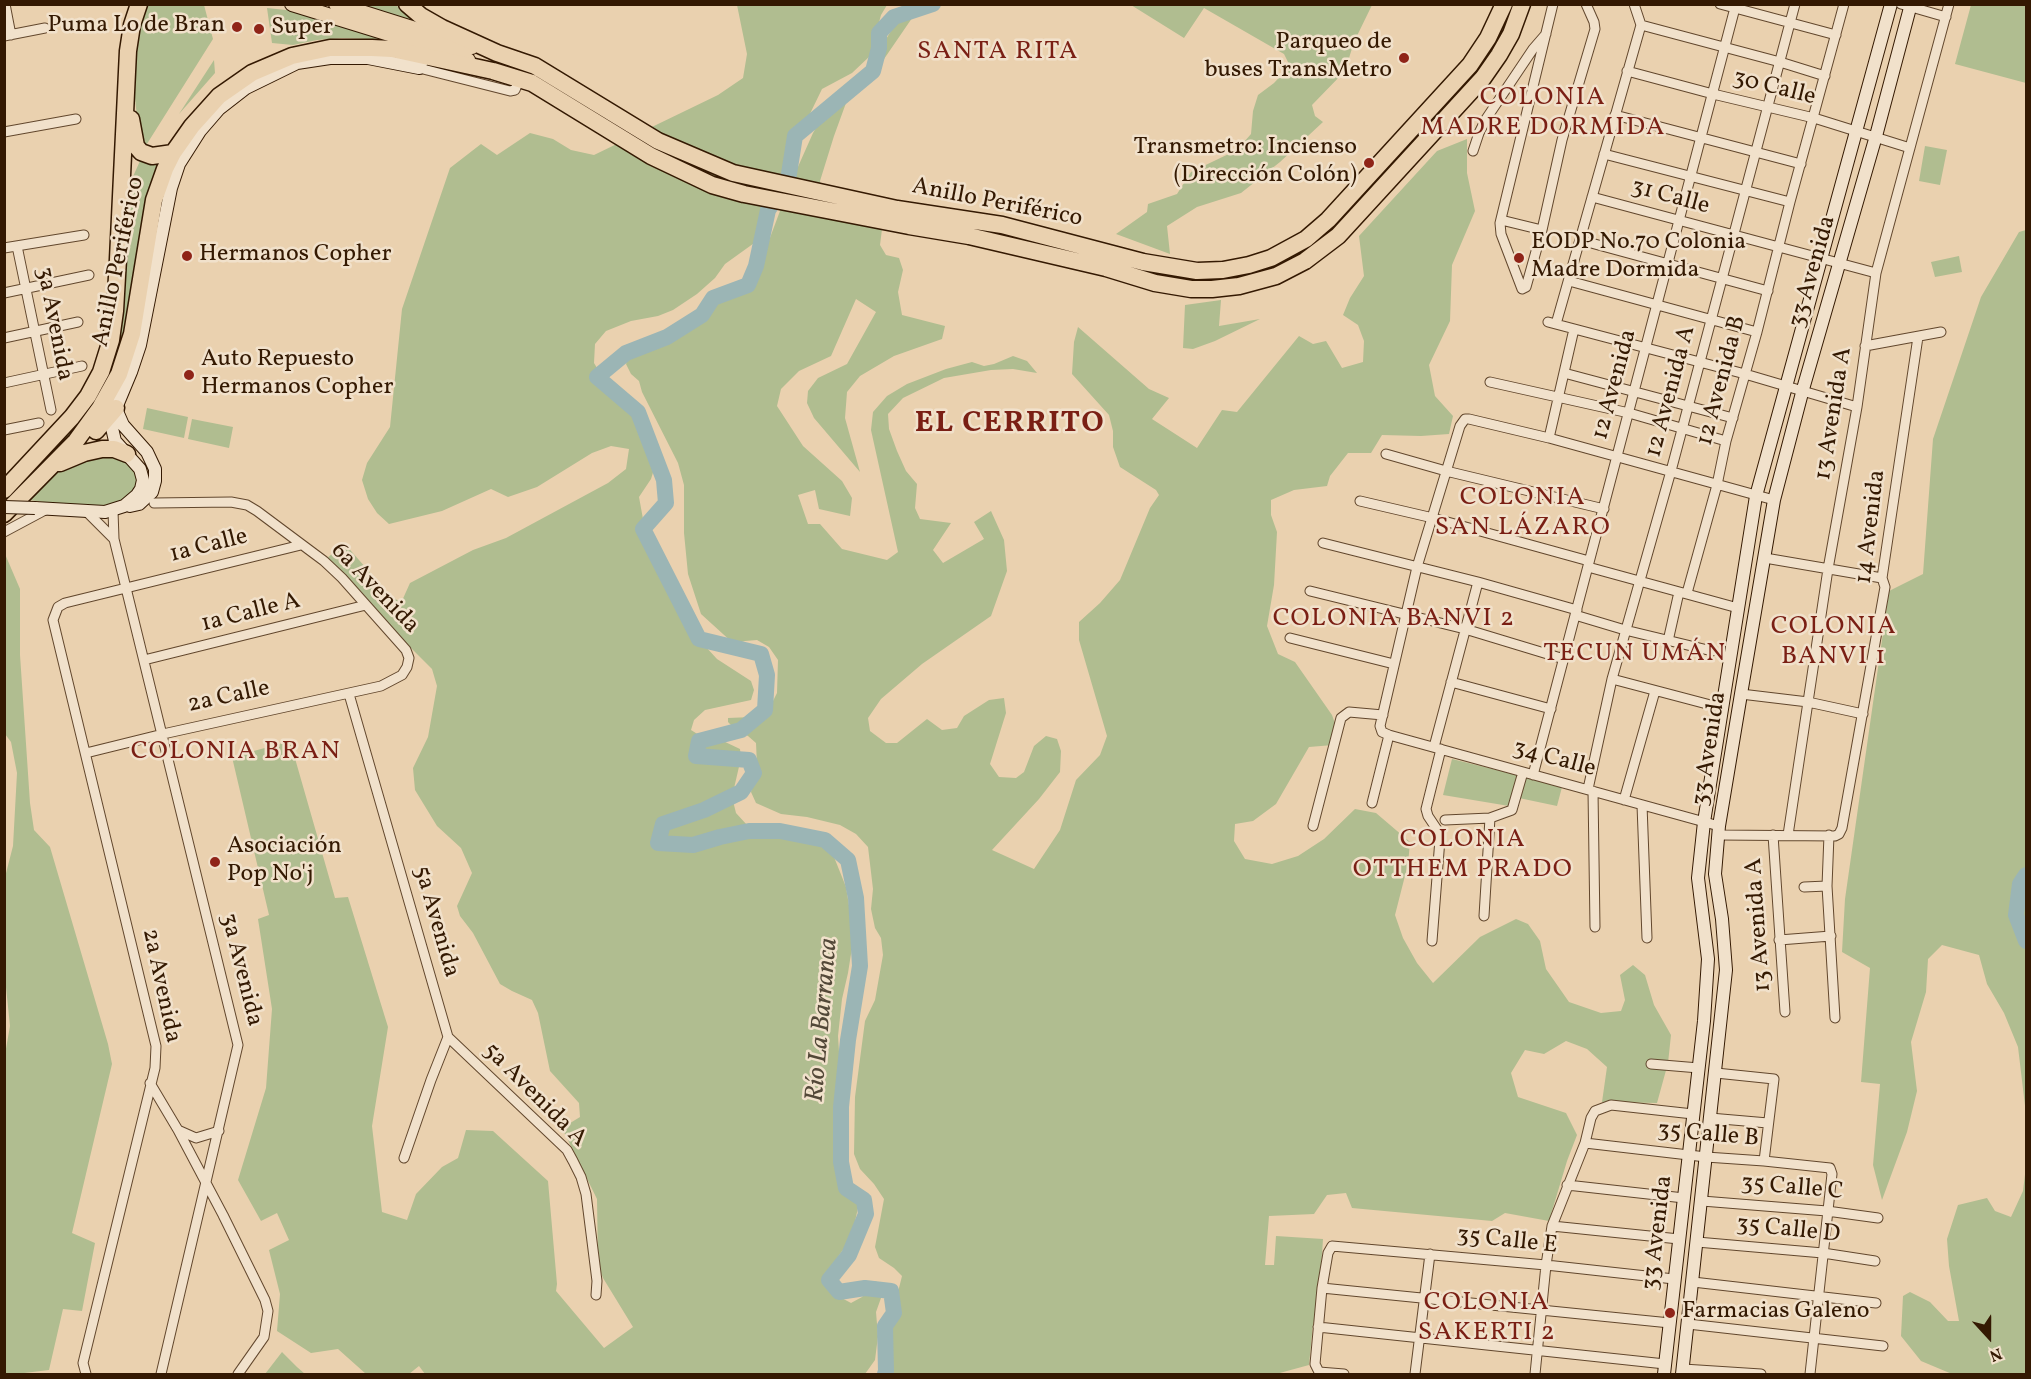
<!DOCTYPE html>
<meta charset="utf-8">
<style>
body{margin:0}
#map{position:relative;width:2031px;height:1379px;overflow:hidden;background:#ead1af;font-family:Vollkorn,serif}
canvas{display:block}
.frame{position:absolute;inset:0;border:6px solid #341902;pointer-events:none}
.north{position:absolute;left:1959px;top:1307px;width:60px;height:60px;-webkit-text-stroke:4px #f1e1cb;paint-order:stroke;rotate:159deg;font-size:16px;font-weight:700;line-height:24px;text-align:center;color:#341902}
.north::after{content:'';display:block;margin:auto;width:21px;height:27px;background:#341902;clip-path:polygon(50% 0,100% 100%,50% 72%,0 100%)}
</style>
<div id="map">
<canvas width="2031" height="1379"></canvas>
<div class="frame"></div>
<div class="north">N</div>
</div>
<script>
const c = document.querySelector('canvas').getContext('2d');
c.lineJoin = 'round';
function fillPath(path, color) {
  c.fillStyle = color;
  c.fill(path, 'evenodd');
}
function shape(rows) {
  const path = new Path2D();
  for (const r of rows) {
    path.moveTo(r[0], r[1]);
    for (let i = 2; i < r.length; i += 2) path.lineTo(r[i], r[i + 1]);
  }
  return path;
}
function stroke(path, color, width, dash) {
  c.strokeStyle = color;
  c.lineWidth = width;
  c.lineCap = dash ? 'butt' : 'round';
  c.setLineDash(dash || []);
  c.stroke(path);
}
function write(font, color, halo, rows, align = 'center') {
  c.font = font + ' Vollkorn,serif';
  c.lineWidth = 5;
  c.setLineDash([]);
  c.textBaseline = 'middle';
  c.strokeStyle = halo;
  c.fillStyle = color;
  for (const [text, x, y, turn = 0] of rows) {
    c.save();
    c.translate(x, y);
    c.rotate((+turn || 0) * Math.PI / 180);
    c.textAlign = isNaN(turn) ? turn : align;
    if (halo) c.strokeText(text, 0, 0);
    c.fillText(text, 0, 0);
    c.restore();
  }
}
fillPath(shape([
 [144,5,204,5,213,39,145,147,140,145,133,80,137,24],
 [358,5,396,5,415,23],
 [737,5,887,5,881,15,870,56,852,73,822,89,772,192,757,241,725,264,715,278,697,294,673,310,658,316,631,321,606,331,595,344,594,363,608,386,628,403,640,430,651,444,656,463,651,479,639,497,645,530,705,646,717,659,751,681,754,690,751,700,705,710,694,720,691,730,707,740,721,740,740,749,741,758,732,797,736,813,747,825,799,836,832,852,846,887,854,935,848,973,842,999,838,1036,840,1067,839,1130,836,1140,838,1169,855,1186,859,1203,851,1240,839,1255,834,1282,836,1295,851,1303,862,1297,876,1281,880,1287,881,1298,876,1312,878,1336,875,1360,865,1374,425,1374,419,1366,409,1374,366,1374,338,1349,311,1353,277,1331,280,1294,269,1250,289,1240,277,1213,261,1221,238,1180,266,1088,272,1009,258,919,269,915,232,757,290,741,335,898,348,897,388,1027,372,1126,382,1212,407,1220,416,1194,442,1167,458,1158,466,1130,493,1131,548,1181,557,1284,556,1291,604,1348,633,1327,603,1278,598,1265,597,1199,562,1128,580,1117,579,1103,550,1071,538,1013,532,1000,512,991,500,984,473,933,460,916,457,906,472,873,461,848,437,826,415,790,413,768,428,737,437,686,432,669,324,561,344,543,389,594,401,603,410,583,473,550,506,538,608,483,626,469,629,449,611,446,592,453,537,487,508,497,491,489,442,511,389,524,377,513,368,499,362,480,367,463,390,427,402,309,450,168,481,144,497,155,530,133,553,139,571,150,594,155,718,95,743,78,747,54],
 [921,5,871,78,846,103,834,136,820,181,823,195,882,229,880,245,886,255,899,258,903,270,898,292,902,315,945,326,942,339,894,356,860,376,847,392,845,418,860,472,814,418,807,403,808,391,818,378,847,364,876,312,856,299,831,356,799,371,781,389,777,406,803,446,842,481,852,498,850,516,819,509,815,490,798,495,808,524,820,524,842,549,887,560,898,552,871,430,873,412,887,396,907,384,946,369,972,362,984,366,994,364,1013,356,1027,361,1037,373,1013,369,991,370,944,378,903,398,888,414,889,429,897,451,906,471,917,484,915,508,920,519,951,523,933,550,943,563,984,539,974,522,991,511,1004,540,1007,571,991,616,922,664,881,699,868,718,870,731,886,743,897,743,927,719,942,730,957,728,964,716,989,700,1004,698,1006,713,990,764,999,777,1016,778,1024,772,1034,746,1046,736,1057,739,1061,751,1060,772,1039,799,992,850,1034,869,1060,830,1076,780,1100,755,1107,736,1079,640,1079,622,1100,603,1120,580,1150,508,1159,495,1156,490,1120,467,1113,447,1113,431,1109,415,1072,374,1074,342,1078,327,1149,389,1169,398,1152,419,1197,448,1222,410,1237,412,1299,336,1313,344,1326,341,1342,368,1363,362,1364,341,1358,325,1343,315,1350,298,1364,276,1359,236,1437,151,1467,139,1467,173,1475,211,1452,265,1450,321,1429,365,1435,396,1453,416,1449,434,1421,436,1382,435,1371,453,1348,453,1330,476,1327,486,1294,490,1271,500,1271,515,1277,532,1274,585,1267,626,1278,654,1295,662,1332,715,1339,735,1333,745,1309,747,1276,804,1253,821,1235,824,1234,841,1245,859,1272,864,1298,856,1324,839,1355,809,1376,813,1410,842,1408,864,1395,915,1403,938,1417,963,1433,983,1480,937,1516,919,1528,924,1540,941,1546,969,1569,1002,1601,1013,1621,1011,1625,1000,1620,975,1633,965,1645,975,1654,1005,1671,1035,1668,1063,1657,1103,1602,1102,1607,1067,1587,1049,1566,1041,1544,1054,1525,1050,1511,1073,1518,1097,1566,1113,1577,1135,1567,1161,1549,1221,1505,1213,1492,1221,1352,1208,1346,1193,1327,1195,1314,1214,1269,1216,1265,1265,1274,1265,1276,1236,1323,1239,1321,1269,1318,1285,1317,1311,1313,1324,1309,1365,1276,1374,891,1374,893,1332,891,1304,899,1288,902,1276,894,1268,879,1258,875,1247,884,1199,874,1184,860,1169,854,1154,855,1097,865,1021,875,1000,883,955,881,938,875,928,871,909,873,889,868,847,856,834,840,825,807,817,781,814,756,803,751,792,757,765,756,743,748,736,735,729,728,722,728,718,752,717,769,709,777,693,778,660,769,647,757,640,745,641,734,644,701,614,688,574,684,533,684,485,678,463,642,392,639,381,631,374,626,364,633,349,644,339,702,316,750,280,759,267,789,187,813,133,831,102,868,69,891,31,904,15],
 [1131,5,1372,5,1354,42,1345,71,1312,105,1315,116,1323,122,1280,162,1241,193,1197,207,1167,226,1170,254,1116,234,1147,212,1148,204,1177,194,1191,172,1237,150,1251,134,1253,111,1258,95,1274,83,1290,66,1284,54,1204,8,1184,38],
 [1971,5,2026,5,2026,83,1955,64],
 [267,8,305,12,415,48,368,39,342,38,317,40,293,45,272,43],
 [214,60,215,73,179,114],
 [1925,146,1947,150,1940,185,1919,181],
 [158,160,163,161,122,352,91,413,5,506,5,497,65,437,102,388,115,350,126,192,140,161],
 [2026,230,2026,1114,2018,1047,2004,1013,1987,984,1979,955,1942,945,1928,959,1926,992,1911,1042,1917,1091,1907,1132,1882,1200,1873,1165,1880,1084,1861,1082,1870,968,1842,952,1845,899,1889,591,1923,574,1933,439,1981,297,2019,232],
 [1959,256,1962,272,1935,277,1931,262],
 [1221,300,1219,326,1260,319,1215,341,1193,349,1183,348,1185,305],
 [147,408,188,417,184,438,143,429],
 [192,419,233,427,229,448,188,439],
 [101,455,122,458,133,466,137,479,136,489,130,495,119,502,90,508,29,500,54,473,74,462],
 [5,554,20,589,20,655,30,803,34,830,50,847,108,1044,112,1064,72,1233,95,1243,82,1311,63,1309,49,1370,16,1374,4,1374,4,1060,10,1026,4,968,4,881,13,846,17,773,11,742,5,734],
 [1452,759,1517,775,1509,806,1443,795],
 [1526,776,1562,787,1557,806,1519,798],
 [2026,1166,2026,1374,1952,1374,1921,1361,1901,1336,1903,1296,1910,1292,1930,1302,1948,1321,1959,1321,1949,1266,1947,1239,1958,1205,1987,1198,1995,1211,2011,1217,2023,1191],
 [282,1352,297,1367,305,1374,265,1374]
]), '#b0bd90');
stroke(shape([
 [2026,875,2020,884,2016,915,2026,941],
 [885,1374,886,1371,885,1326,894,1313,891,1291,865,1288,839,1292,829,1280,849,1255,866,1214,864,1200,846,1188,841,1162,841,1107,848,1040,860,966,856,898,848,860,825,840,780,831,749,831,720,837,693,845,658,843,663,824,704,810,741,792,754,773,749,760,696,756,699,741,741,730,765,710,767,675,761,654,699,639,643,529,666,503,664,480,638,412,597,377,626,353,667,337,702,315,713,298,748,285,756,266,768,210,788,180,795,136,873,71,879,48,879,33,894,17,933,4]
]), '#9bb5b5', 16);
const street = shape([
 [5,4,11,35],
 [1553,4,1500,223,1501,234,1522,289,1526,287,1542,230,1562,140,1595,29,1594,22,1586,4],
 [1720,4,1836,35],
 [1901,4,1946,17],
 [1641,25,1780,62,1825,76],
 [4,36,45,28],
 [419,68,510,91,515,90,519,80],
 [1627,71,1713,94,1814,118,1910,148],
 [1615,115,1801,164],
 [4,132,76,119],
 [1473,151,1479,133,1486,119,1533,49,1546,34],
 [1604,154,1790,202],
 [1592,197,1876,273],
 [1501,220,1542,230],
 [1580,240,1768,291],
 [17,246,51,410],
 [4,248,84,235],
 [1569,281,1757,332],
 [4,293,89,275],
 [1548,322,1745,374,1857,407],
 [1556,324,1641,25,1634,4],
 [4,338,78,322],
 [1865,346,1941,332],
 [1564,373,1733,418],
 [1490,382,1629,413,1726,441],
 [4,383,82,366],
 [4,430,39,423],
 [1549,438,1574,329],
 [1386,454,1446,471,1604,509],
 [1360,501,1433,518,1589,561],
 [113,511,114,539,238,1045,161,1374],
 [88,513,114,539],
 [4,532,47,509],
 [1323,543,1478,582,1577,610],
 [1765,558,1882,578],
 [1588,567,1738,608],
 [1310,591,1465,629,1564,659],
 [1687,593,1717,485,1726,441,1757,332,1790,202,1844,4],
 [1575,615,1625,630,1712,651],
 [1290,638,1394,664],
 [1668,641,1679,592],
 [144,660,366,605],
 [1612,679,1722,708],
 [1451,682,1551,709],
 [349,694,448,1037,431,1080,404,1158],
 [1741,694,1808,702,1863,714],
 [1434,747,1478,582],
 [86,753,163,734,381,686,402,675,407,667,409,658,406,650,342,578,324,561,257,511,247,505,231,502,154,503],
 [1533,775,1736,4],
 [1588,789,1612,679,1671,471,1795,4],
 [1593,791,1595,927],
 [1624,800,1655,691],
 [1372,803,1389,735],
 [1642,805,1647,938],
 [1445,820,1490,818,1512,810,1523,772],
 [1313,826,1341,718,1349,712,1383,715],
 [1719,826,1389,735,1382,732,1380,726,1417,567,1460,426,1465,419,1469,419,1549,438,1774,500],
 [1719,835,1835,836,1839,834,1842,828,1885,587,1882,578,1918,337],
 [1773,835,1785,1012],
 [1788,835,1828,569,1857,407,1876,273,1949,4],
 [1829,835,1827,886,1835,1018],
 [1804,887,1827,886],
 [1484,916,1490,818],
 [1779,940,1831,936],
 [1432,941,1440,839,1438,831,1428,816,1426,809,1441,749],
 [448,1037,567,1150,573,1161,581,1177,586,1194,597,1281,596,1295],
 [1651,1064,1699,1068],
 [1716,1073,1774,1079,1764,1161],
 [150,1083,178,1130,223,1215,265,1300,268,1311,264,1337,238,1374],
 [1710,1118,1768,1123],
 [178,1130,196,1138,219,1131],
 [1585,1143,1706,1157,1764,1161,1830,1168,1832,1174,1810,1374],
 [1567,1185,1684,1198],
 [1702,1201,1827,1211,1878,1218],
 [1552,1226,1679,1239],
 [1697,1242,1823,1253,1875,1261],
 [1693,1282,1876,1303],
 [1322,1288,1670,1323],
 [1688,1324,1883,1346],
 [1318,1327,1665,1364],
 [1683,1369,1761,1374],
 [86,1374,83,1363,155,1068,156,1046,53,620,58,607,65,603,301,545],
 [1344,1374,1319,1372,1315,1364,1322,1288,1328,1253,1332,1246,1546,1265,1674,1279],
 [1415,1374,1430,1254],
 [1535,1374,1546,1265,1552,1226,1585,1143,1591,1118,1595,1111,1611,1105,1693,1114]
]);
const secondary = shape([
 [116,409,123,425,147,452,155,469,155,481,152,492,139,504,130,506],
 [35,508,105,512,124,506,137,495,141,489,143,480,140,469,115,441,112,428,116,408,131,372,140,345,171,188,179,164,200,131,219,109,246,88,297,63,330,58,368,58,419,68,424,56],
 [1664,1374,1704,1021,1708,959,1698,878,1704,822,1756,496,1891,4],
 [1682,1374,1726,970,1722,919,1715,874,1719,826,1741,694,1774,500,1803,389,1876,136,1911,4]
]);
const primary = shape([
 [292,4,451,53,468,60],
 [336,4,472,47]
]);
const highway = shape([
 [407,4,421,16,442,28,497,53,535,66,658,141,733,173,897,209,1002,225,1143,262,1197,271,1223,270,1249,265,1271,258,1306,239,1328,220,1470,65,1488,38,1504,4],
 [131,119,136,146,141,152,152,156,173,153],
 [96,431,116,408],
 [60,463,84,453,102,449,114,449,127,454],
 [4,490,72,417,88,396,101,372,111,340,115,311,118,259,128,51,132,25,139,4],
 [4,514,76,441,100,408,119,374,132,334,154,200,165,169,173,153,192,126,219,96,252,73,292,56,330,48,372,48,392,49,493,71,532,83,651,156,712,185,744,194,909,226,969,236,1106,268,1155,283,1191,289,1212,289,1239,286,1276,276,1305,261,1338,236,1483,78,1499,55,1511,34,1522,4]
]);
stroke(street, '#62472d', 11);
stroke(secondary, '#341902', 14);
stroke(primary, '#341902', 16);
stroke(highway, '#341902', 19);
stroke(street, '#f1e1cb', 9);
stroke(secondary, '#f1e1cb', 12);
stroke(primary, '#ead1af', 14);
stroke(highway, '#ead1af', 16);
const secondaryBridge = shape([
 [4,507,35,508]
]);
stroke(secondaryBridge, '#341902', 14, []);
stroke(secondaryBridge, '#f1e1cb', 12);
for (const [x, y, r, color] of [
 [237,27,6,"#8f2418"],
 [259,29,6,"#8f2418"],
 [1404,58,6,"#8f2418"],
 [1369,163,6,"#8f2418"],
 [187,256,6,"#8f2418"],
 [1519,258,6,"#8f2418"],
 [189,375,6,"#8f2418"],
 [215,862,6,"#8f2418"],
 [1670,1313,6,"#8f2418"]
]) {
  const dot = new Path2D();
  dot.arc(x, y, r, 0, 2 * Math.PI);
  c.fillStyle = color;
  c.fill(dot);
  stroke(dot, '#f1e1cb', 2);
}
write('24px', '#341902', '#f1e1cb', [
 ["Puma Lo de Bran",225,27,"right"],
 ["Super",271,29],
 ["Parqueo de",1392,44,"right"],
 ["buses TransMetro",1392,72,"right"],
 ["Transmetro: Incienso",1357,149,"right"],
 ["(Dirección Colón)",1357,177,"right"],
 ["EODP No.70 Colonia",1531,244],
 ["Madre Dormida",1531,272],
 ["Hermanos Copher",199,256],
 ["Auto Repuesto",201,361],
 ["Hermanos Copher",201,389],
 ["Asociación",227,848],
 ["Pop No'j",227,876],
 ["Farmacias Galeno",1682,1313]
], 'left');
write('24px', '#341902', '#f1e1cb', [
 ["30 Calle",1774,89,14],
 ["31 Calle",1670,198,15],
 ["Anillo Periférico",997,204,11],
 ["Anillo Periférico",120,262,-78],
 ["33 Avenida",1814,272,-74],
 ["3a Avenida",53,324,79],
 ["12 Avenida B",1723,381,-75],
 ["12 Avenida",1616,385,-75],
 ["12 Avenida A",1672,392,-75],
 ["13 Avenida A",1835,414,-81],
 ["14 Avenida",1872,527,-83],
 ["1a Calle",209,547,-14],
 ["6a Avenida",374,589,46],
 ["1a Calle A",251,614,-14],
 ["2a Calle",229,698,-12],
 ["33 Avenida",1711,749,-81],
 ["34 Calle",1554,760,15],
 ["5a Avenida",435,922,74],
 ["13 Avenida A",1760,925,-94],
 ["3a Avenida",240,970,76],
 ["2a Avenida",160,986,78],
 ["5a Avenida A",534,1096,45],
 ["35 Calle B",1708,1136,5],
 ["35 Calle C",1792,1189,5],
 ["35 Calle D",1788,1231,6],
 ["33 Avenida",1659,1233,-83],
 ["35 Calle E",1507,1242,6]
]);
c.letterSpacing = '1.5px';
write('26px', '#7a1f14', '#f1e1cb', [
 ["SANTA RITA",998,53],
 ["COLONIA",1543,99],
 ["MADRE DORMIDA",1543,129],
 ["COLONIA",1523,499],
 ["SAN LÁZARO",1523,529],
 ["COLONIA BANVI 2",1394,620],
 ["COLONIA",1834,628],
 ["BANVI 1",1834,658],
 ["TECUN UMÁN",1635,655],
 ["COLONIA BRAN",236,753],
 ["COLONIA",1463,841],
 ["OTTHEM PRADO",1463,871],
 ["COLONIA",1487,1304],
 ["SAKERTI 2",1487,1334]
]);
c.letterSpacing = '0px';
write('italic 26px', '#534838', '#f1e1cb', [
 ["Río La Barranca",824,1020,-85]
]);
c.letterSpacing = '1.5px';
write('bold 30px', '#7a1f14', '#f1e1cb', [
 ["EL CERRITO",1010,425]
]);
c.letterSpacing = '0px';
</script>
